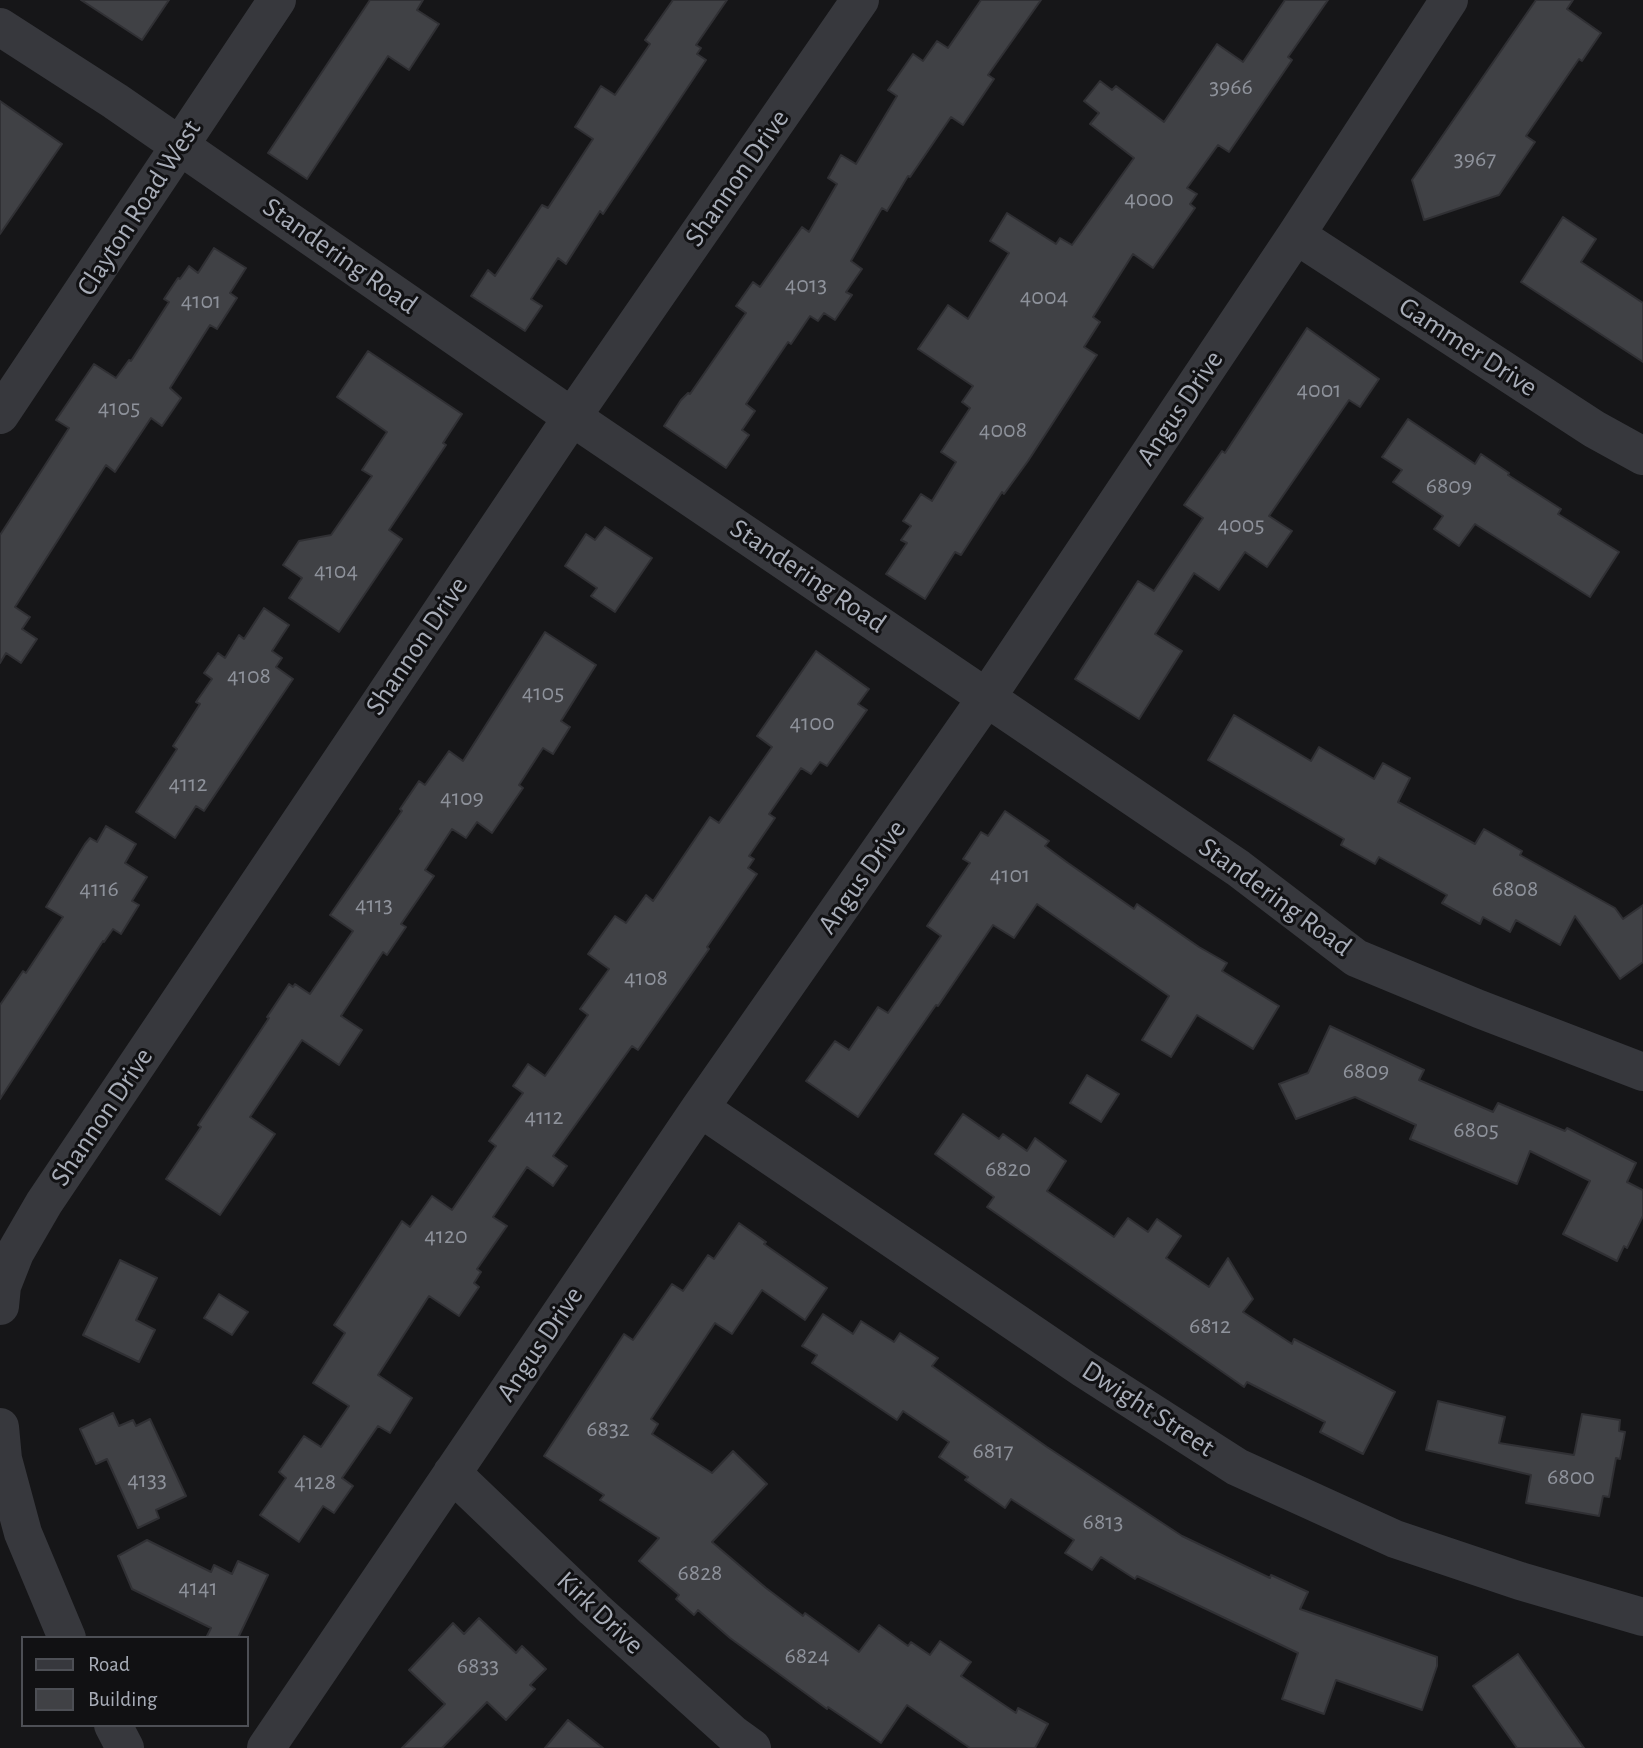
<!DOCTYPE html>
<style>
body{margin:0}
#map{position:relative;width:1643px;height:1748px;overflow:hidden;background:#161618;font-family:"Alegreya Sans",sans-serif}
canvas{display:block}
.legend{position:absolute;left:21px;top:1636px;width:228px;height:91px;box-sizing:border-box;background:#111113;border:2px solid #4d4f55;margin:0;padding:9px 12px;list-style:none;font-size:21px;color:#a8adb8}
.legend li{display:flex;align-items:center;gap:14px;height:35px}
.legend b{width:35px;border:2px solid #4d4f55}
</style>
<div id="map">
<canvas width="1643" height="1748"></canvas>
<ul class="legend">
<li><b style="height:9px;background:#37383d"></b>Road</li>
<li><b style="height:19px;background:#404145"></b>Building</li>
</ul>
</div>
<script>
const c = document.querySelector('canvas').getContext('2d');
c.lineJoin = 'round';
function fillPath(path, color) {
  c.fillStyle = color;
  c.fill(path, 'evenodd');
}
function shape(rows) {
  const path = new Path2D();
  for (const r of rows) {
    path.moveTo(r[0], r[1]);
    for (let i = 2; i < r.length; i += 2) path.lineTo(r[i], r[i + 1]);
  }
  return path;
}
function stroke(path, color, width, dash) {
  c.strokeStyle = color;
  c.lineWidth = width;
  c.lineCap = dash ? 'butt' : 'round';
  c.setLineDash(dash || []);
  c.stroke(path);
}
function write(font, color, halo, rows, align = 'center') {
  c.font = font + ' "Alegreya Sans",sans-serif';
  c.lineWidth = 6;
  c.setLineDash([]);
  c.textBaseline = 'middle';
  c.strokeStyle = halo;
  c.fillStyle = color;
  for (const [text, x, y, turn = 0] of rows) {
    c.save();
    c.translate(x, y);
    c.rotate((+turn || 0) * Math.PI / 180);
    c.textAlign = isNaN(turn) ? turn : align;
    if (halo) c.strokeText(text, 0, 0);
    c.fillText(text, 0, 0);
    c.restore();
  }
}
const building = shape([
 [81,0,169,0,142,40,81,0],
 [370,0,423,0,417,10,439,24,409,70,388,56,307,179,268,153,370,0],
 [673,0,727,0,696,45,701,48,697,54,706,60,603,214,600,211,566,264,558,258,531,299,542,306,525,331,471,296,488,270,495,276,542,205,548,208,593,139,575,127,601,86,615,95,650,44,645,40,673,0],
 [981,0,1041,0,988,75,994,79,963,125,951,117,910,177,908,176,887,211,882,208,851,261,862,269,846,292,852,295,835,320,824,313,818,321,810,316,791,344,788,342,746,404,755,411,742,430,749,435,726,468,664,426,681,400,688,393,690,394,746,313,736,306,753,282,760,287,802,227,809,232,837,184,828,178,841,155,856,164,897,96,888,90,913,54,923,61,937,41,948,48,981,0],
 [1285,0,1328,0,1288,57,1292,60,1229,152,1218,145,1187,188,1197,194,1190,204,1195,208,1153,268,1133,254,1093,317,1100,322,1084,347,1097,355,1028,461,1004,494,1002,492,961,555,955,552,925,599,886,574,907,543,901,540,911,526,903,521,921,494,932,501,956,462,941,452,970,408,962,402,973,386,918,349,948,305,968,319,1009,253,990,241,1007,213,1056,244,1060,238,1072,245,1134,158,1090,124,1099,113,1084,101,1100,81,1112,90,1116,86,1164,122,1217,44,1243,62,1285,0],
 [1536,0,1573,0,1567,9,1601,33,1582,61,1579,59,1526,136,1535,142,1499,195,1424,220,1412,180,1536,0],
 [0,101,62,144,0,234,0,101],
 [1563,217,1596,239,1581,262,1643,303,1643,362,1521,282,1563,217],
 [214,248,246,268,230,293,237,298,217,329,210,325,170,388,181,398,162,426,151,418,115,472,106,465,15,607,30,617,22,629,37,639,21,663,6,653,0,663,0,535,69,428,56,420,94,364,116,378,129,360,131,361,169,302,164,299,178,278,180,279,189,266,198,273,214,248],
 [1307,328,1379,379,1360,407,1349,400,1269,516,1292,531,1267,567,1245,552,1219,590,1194,573,1155,634,1182,651,1139,719,1075,679,1138,581,1154,591,1203,518,1184,505,1222,451,1225,453,1307,328],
 [368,351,462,414,443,443,446,445,389,530,402,539,339,632,289,598,302,578,283,565,299,541,331,535,372,476,362,470,387,432,337,397,368,351],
 [1408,419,1475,464,1481,454,1509,473,1508,475,1561,509,1558,514,1619,552,1590,597,1475,524,1459,546,1434,529,1443,516,1393,482,1402,470,1382,457,1408,419],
 [605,527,652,558,615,612,591,596,597,588,565,566,586,534,595,540,605,527],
 [264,608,289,625,272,651,282,658,276,667,293,679,204,811,196,806,175,838,136,812,177,749,173,746,200,704,196,702,212,679,204,673,218,653,225,658,239,635,244,639,264,608],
 [545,632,596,665,561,721,570,727,553,754,543,748,519,785,523,788,492,833,477,822,466,838,452,829,425,870,434,876,401,924,406,927,387,955,383,952,341,1016,362,1030,339,1065,302,1040,250,1117,275,1134,220,1215,166,1179,201,1127,198,1125,269,1018,267,1017,289,984,293,987,295,984,310,994,353,931,330,915,402,811,400,809,419,781,425,785,449,751,463,761,545,632],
 [816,651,869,689,858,704,867,710,827,766,820,762,811,774,801,768,769,814,775,818,749,856,754,859,748,868,757,874,707,947,709,949,638,1050,632,1046,553,1156,567,1166,553,1186,527,1167,493,1217,507,1226,477,1269,481,1272,474,1283,479,1287,459,1316,429,1296,378,1375,412,1398,390,1433,378,1426,342,1478,353,1486,334,1513,323,1506,299,1542,260,1515,286,1478,279,1472,304,1436,321,1447,349,1406,313,1383,345,1333,334,1325,402,1221,410,1227,432,1196,452,1210,496,1146,489,1141,523,1093,513,1086,528,1064,545,1076,588,1015,580,1009,609,969,588,954,615,916,626,923,646,895,653,901,710,817,719,823,772,747,757,736,816,651],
 [1234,715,1311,761,1319,747,1374,779,1383,763,1410,778,1398,802,1475,844,1484,829,1522,851,1520,855,1615,908,1623,919,1643,905,1643,962,1620,979,1575,916,1560,945,1516,920,1510,932,1483,917,1480,924,1442,903,1447,895,1379,857,1375,864,1341,845,1344,839,1208,760,1234,715],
 [1005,811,1049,841,1045,846,1068,863,1134,909,1137,904,1199,947,1227,963,1222,971,1279,1006,1253,1049,1197,1015,1171,1057,1142,1040,1169,996,1037,904,1014,938,993,925,938,1006,936,1005,858,1117,806,1081,835,1041,849,1050,878,1007,888,1013,941,936,927,926,970,863,963,859,981,832,988,836,1005,811],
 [106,826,136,844,125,863,147,877,132,901,139,905,121,934,113,929,104,942,103,941,0,1099,0,1005,23,971,26,973,63,917,46,907,85,844,90,838,97,842,106,826],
 [1330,1026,1424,1070,1419,1080,1493,1112,1498,1103,1565,1131,1567,1128,1636,1163,1627,1182,1643,1190,1643,1216,1627,1248,1624,1246,1617,1261,1563,1234,1590,1181,1530,1151,1517,1184,1410,1139,1416,1125,1355,1097,1296,1119,1279,1084,1308,1073,1330,1026],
 [1087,1075,1119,1094,1101,1122,1070,1103,1087,1075],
 [963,1114,999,1139,1003,1134,1027,1151,1035,1138,1066,1161,1047,1191,1114,1237,1128,1218,1148,1232,1157,1219,1181,1236,1166,1258,1209,1287,1228,1258,1253,1299,1243,1312,1292,1344,1294,1339,1395,1392,1363,1454,1320,1432,1325,1422,1247,1382,1244,1387,987,1207,994,1197,935,1154,963,1114],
 [739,1223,766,1242,764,1244,827,1288,805,1320,762,1290,732,1334,715,1323,651,1419,658,1424,652,1434,712,1473,733,1451,767,1484,712,1542,766,1588,803,1616,805,1613,859,1652,879,1625,908,1646,911,1642,930,1655,940,1641,971,1662,961,1676,1016,1713,1018,1708,1048,1724,1035,1748,970,1748,907,1705,881,1743,828,1707,827,1709,730,1638,698,1610,694,1615,676,1599,679,1595,639,1561,659,1538,600,1500,604,1495,544,1456,624,1334,633,1340,672,1284,683,1291,708,1255,714,1259,739,1223],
 [120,1260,157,1278,136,1320,155,1330,139,1362,83,1335,120,1260],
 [219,1294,248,1312,232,1335,204,1318,219,1294],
 [823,1314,853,1334,861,1321,894,1342,900,1333,938,1358,932,1366,1047,1447,1182,1536,1270,1578,1271,1575,1308,1592,1300,1609,1437,1657,1437,1666,1422,1710,1336,1680,1324,1714,1282,1699,1298,1653,1137,1576,1135,1579,1101,1557,1092,1570,1065,1553,1074,1540,1011,1499,1005,1508,965,1480,968,1477,939,1457,949,1442,903,1411,897,1420,812,1363,817,1355,802,1346,823,1314],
 [1438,1401,1505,1417,1499,1443,1574,1455,1582,1414,1620,1420,1619,1431,1625,1432,1620,1459,1616,1458,1609,1497,1603,1496,1599,1516,1526,1503,1531,1475,1426,1450,1438,1401],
 [113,1413,119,1426,133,1420,136,1426,150,1419,186,1496,156,1510,159,1518,138,1528,107,1459,96,1464,80,1429,113,1413],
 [147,1540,211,1572,214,1565,232,1574,238,1561,268,1575,238,1638,206,1638,211,1628,132,1589,118,1556,147,1540],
 [479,1618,516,1653,522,1646,546,1669,530,1685,535,1689,506,1720,487,1702,442,1748,402,1748,445,1704,409,1670,453,1623,464,1634,479,1618],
 [1518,1654,1584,1748,1517,1748,1473,1686,1518,1654],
 [568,1720,603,1748,545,1748,568,1720]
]);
fillPath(building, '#404145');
stroke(building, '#303034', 2);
stroke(shape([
 [0,27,115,101,572,417,1238,868,1356,958,1479,1009,1643,1072],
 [1296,235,1594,429,1643,456],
 [0,415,277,0],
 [700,1108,1084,1369,1237,1467,1395,1539,1520,1581,1643,1617],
 [0,1306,2,1286,15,1253,44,1203,572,417,860,0],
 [0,1427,3,1459,23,1533,67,1638],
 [452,1473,594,1609,734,1735,752,1748],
 [113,1725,125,1748],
 [266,1748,700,1108,987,697,1296,235,1449,0]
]), '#37383d', 38);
write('24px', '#8e929b', null, [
 ["3966",1231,87],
 ["3967",1475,159],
 ["4000",1149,199],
 ["4013",806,285],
 ["4004",1044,297],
 ["4101",201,301],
 ["4001",1319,390],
 ["4105",119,408],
 ["4008",1003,430],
 ["6809",1449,486],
 ["4005",1241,525],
 ["4104",336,571],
 ["4108",249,676],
 ["4105",543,693],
 ["4100",812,723],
 ["4112",188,784],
 ["4109",462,798],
 ["4101",1010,875],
 ["4116",99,889],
 ["6808",1515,889],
 ["4113",374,905],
 ["4108",646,978],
 ["6809",1366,1071],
 ["4112",544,1117],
 ["6805",1476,1130],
 ["6820",1008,1169],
 ["4120",446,1236],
 ["6812",1210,1326],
 ["6832",608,1429],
 ["6817",993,1451],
 ["6800",1571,1477],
 ["4133",147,1480],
 ["4128",315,1482],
 ["6813",1103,1522],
 ["6828",700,1573],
 ["4141",198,1588],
 ["6824",807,1656],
 ["6833",478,1666]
]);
write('28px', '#a8adb8', '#111113', [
 ["Shannon Drive",737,178,-55],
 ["Clayton Road West",139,208,-57],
 ["Standering Road",340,256,35],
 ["Gammer Drive",1468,347,33],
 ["Angus Drive",1180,408,-56],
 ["Standering Road",808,576,34],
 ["Shannon Drive",417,646,-56],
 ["Angus Drive",862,877,-55],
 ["Standering Road",1275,897,36],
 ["Shannon Drive",102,1117,-56],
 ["Angus Drive",540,1344,-56],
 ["Dwight Street",1148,1409,33],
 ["Kirk Drive",600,1613,43]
]);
</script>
